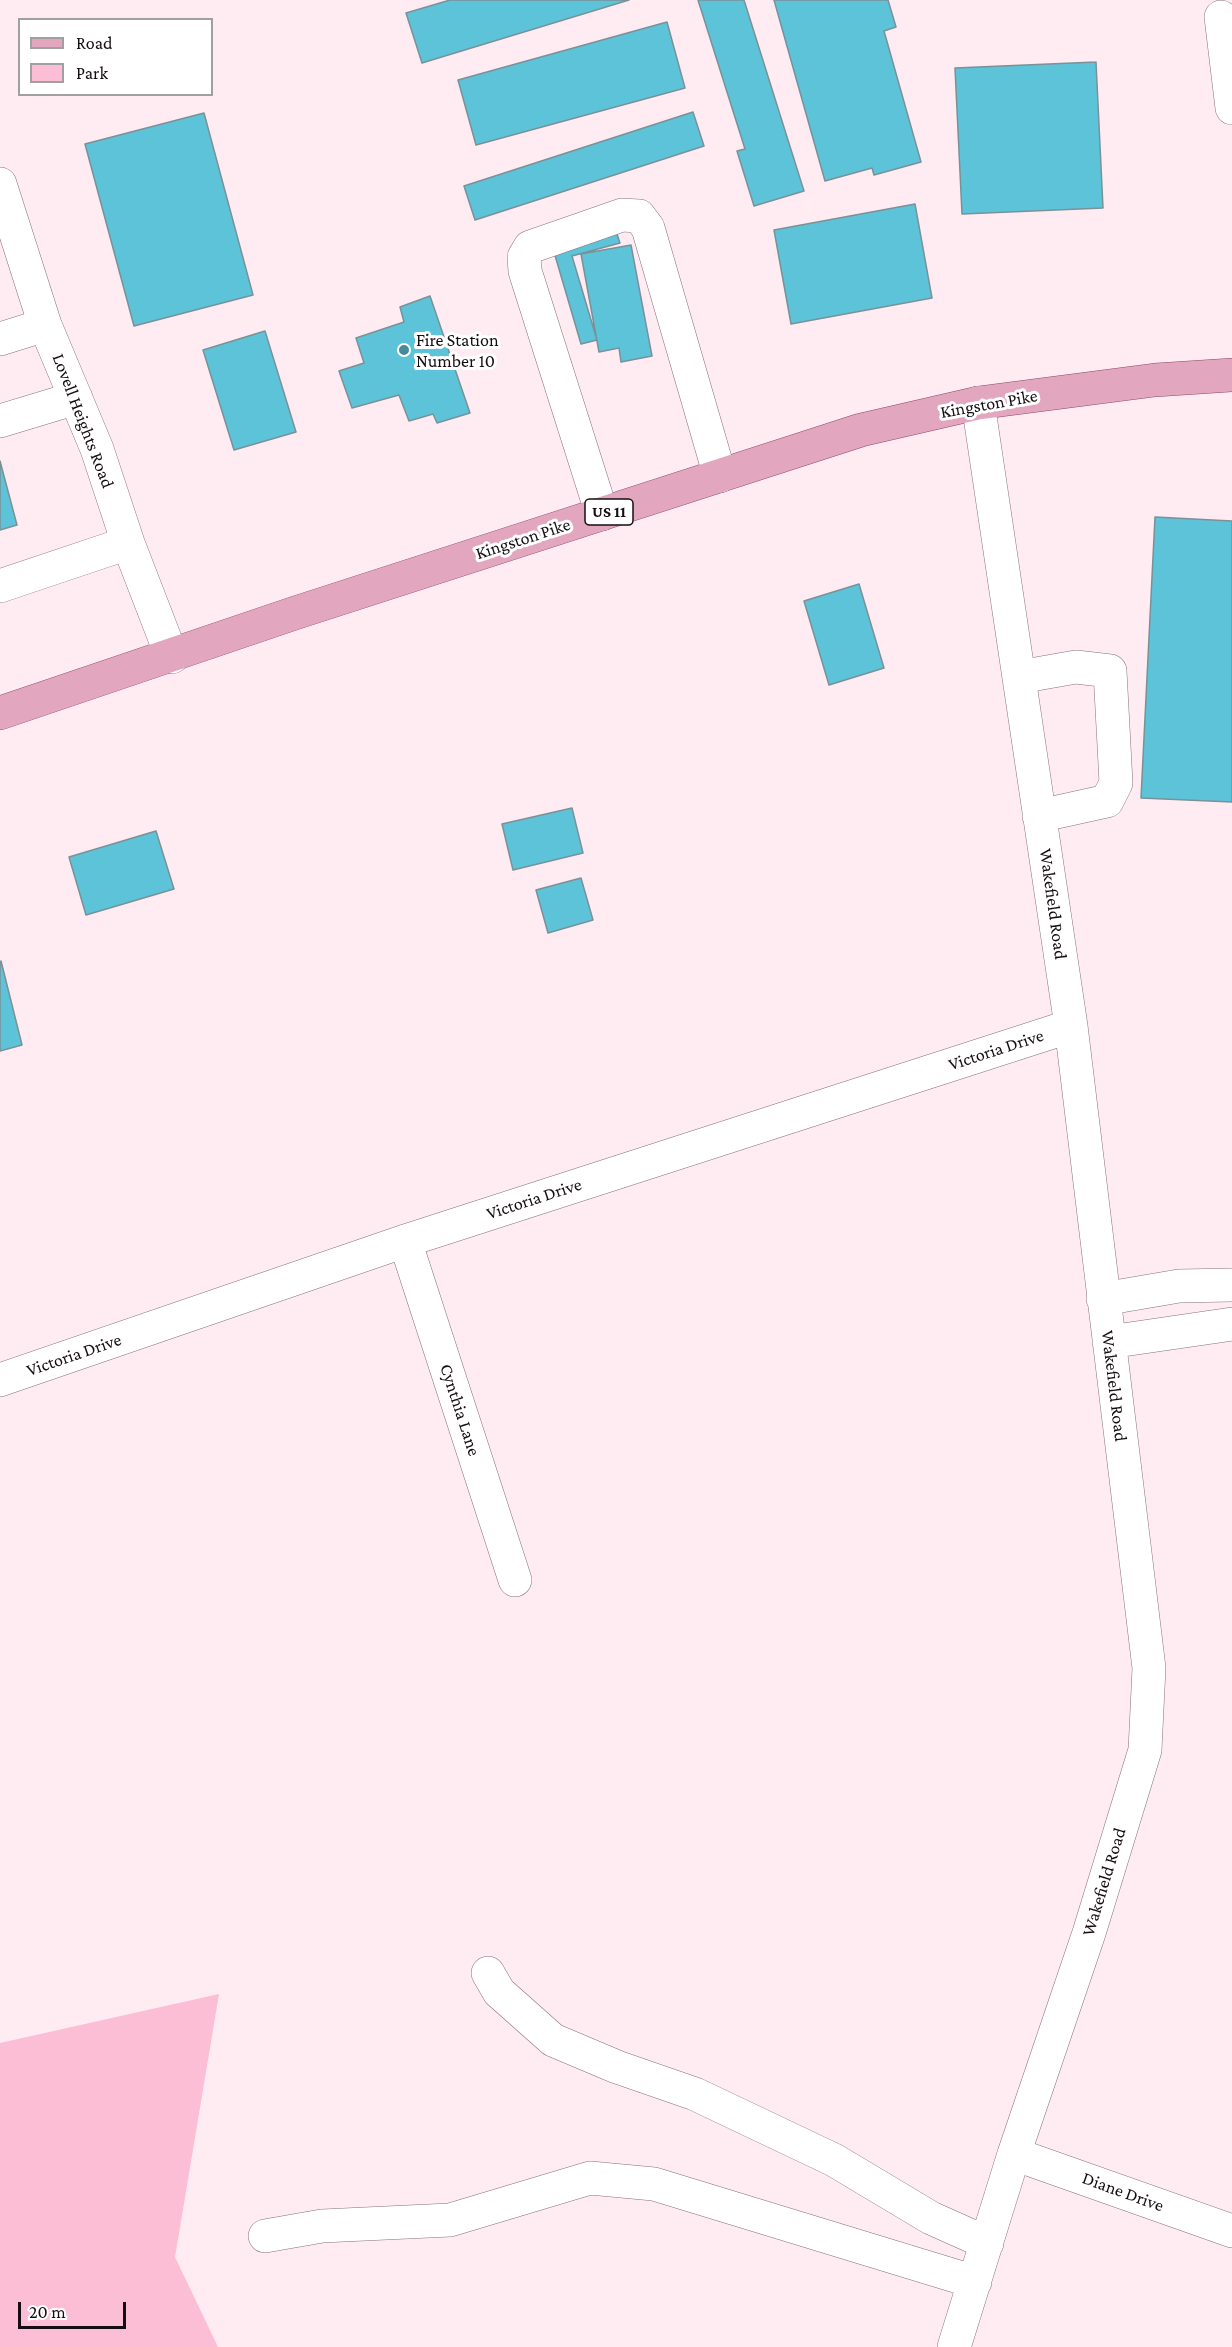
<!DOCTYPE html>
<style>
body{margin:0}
#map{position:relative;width:1232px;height:2347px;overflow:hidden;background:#ffebf2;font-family:"Crimson Pro",serif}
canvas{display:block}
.legend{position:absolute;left:18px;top:18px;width:195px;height:78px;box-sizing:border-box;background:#fff;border:2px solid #a19fa0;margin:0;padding:8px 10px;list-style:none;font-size:18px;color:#150e11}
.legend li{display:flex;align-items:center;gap:12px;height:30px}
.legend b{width:30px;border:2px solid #a19fa0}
.scale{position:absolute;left:18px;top:2302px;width:108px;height:27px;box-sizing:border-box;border:3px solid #150e11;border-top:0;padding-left:8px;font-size:18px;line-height:21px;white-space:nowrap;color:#150e11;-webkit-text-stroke:4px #fff;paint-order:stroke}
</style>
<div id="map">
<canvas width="1232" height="2347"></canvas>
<ul class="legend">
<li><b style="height:8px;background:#e2a6be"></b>Road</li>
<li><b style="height:16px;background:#fcbed4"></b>Park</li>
</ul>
<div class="scale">20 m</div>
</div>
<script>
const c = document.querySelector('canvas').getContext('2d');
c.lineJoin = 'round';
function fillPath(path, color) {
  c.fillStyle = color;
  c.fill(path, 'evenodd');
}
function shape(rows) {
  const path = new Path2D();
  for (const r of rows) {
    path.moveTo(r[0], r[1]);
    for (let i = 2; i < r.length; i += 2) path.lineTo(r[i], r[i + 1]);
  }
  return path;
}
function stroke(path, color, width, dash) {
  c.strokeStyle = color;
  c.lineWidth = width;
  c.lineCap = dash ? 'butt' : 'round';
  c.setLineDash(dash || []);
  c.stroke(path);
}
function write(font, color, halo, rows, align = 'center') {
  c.font = font + ' "Crimson Pro",serif';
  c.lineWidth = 6;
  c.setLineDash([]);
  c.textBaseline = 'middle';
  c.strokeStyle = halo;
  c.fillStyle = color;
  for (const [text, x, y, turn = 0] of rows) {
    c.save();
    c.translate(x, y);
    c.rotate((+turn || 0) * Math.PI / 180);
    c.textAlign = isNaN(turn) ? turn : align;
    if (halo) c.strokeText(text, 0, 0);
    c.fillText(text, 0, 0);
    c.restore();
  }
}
fillPath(shape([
 [219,1994,175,2257,218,2347,0,2347,0,2043]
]), '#fcbed4');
const building = shape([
 [450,0,629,0,422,63,406,13,450,0],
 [698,0,744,0,804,191,754,206,737,151,745,149,698,0],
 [774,0,888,0,896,27,884,31,921,162,874,175,872,168,825,181,774,0],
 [667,22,685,88,476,145,458,80,667,22],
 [1096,62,1103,208,962,214,955,68,1096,62],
 [693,112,704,146,475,220,464,186,693,112],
 [204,113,253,295,134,326,85,144,204,113],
 [915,204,932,298,791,324,774,230,915,204],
 [617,234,620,243,572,256,597,340,581,344,554,252,617,234],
 [631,245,652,356,621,362,619,348,599,352,581,254,631,245],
 [430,296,470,413,437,423,433,414,409,421,399,395,352,408,339,371,364,363,356,338,404,322,400,307,430,296],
 [265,331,296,432,234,450,203,350,265,331],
 [0,461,17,525,0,530,0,461],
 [1155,517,1232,521,1232,802,1141,798,1155,517],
 [859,584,884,668,829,685,804,601,859,584],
 [572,808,583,853,513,870,502,824,572,808],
 [156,831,174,889,86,915,69,857,156,831],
 [581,878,593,920,548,933,536,890,581,878],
 [1,961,22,1045,0,1051,0,962,1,961]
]);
fillPath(building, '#5dc3d9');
stroke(building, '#7a9197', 1.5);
const minor = shape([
 [1221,17,1232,108],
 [0,184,45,325,97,449,128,543,172,657],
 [0,339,45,325],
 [0,421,76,398],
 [602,514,525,271,524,257,530,247,622,215,639,216,648,228,720,476],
 [0,586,128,543],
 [1019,677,1076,667,1110,671,1116,783,1107,801,1039,816],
 [405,1241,515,1580],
 [1103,1299,1179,1286,1232,1285],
 [1109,1342,1232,1324],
 [0,1380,405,1241,1071,1026],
 [488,1973,499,1992,553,2040,617,2067,695,2094,834,2160,931,2218,987,2243],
 [1014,2154,1232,2231],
 [265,2236,322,2226,450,2220,590,2178,654,2184,975,2282],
 [954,2347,1014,2154,1089,1933,1145,1750,1149,1668,1071,1026,978,403]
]);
const major = shape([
 [0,713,295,613,861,430,978,403,1155,380,1232,375]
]);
stroke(minor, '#877279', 34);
stroke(major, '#8e4a66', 34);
stroke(minor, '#fff', 33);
stroke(major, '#e2a6be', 33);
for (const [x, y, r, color] of [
 [404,350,6,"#478a99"]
]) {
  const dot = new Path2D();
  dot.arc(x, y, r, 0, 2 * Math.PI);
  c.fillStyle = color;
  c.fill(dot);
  stroke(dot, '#fff', 2);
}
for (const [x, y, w] of [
 [609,512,48]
]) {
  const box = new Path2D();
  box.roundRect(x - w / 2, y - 13, w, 26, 4.5);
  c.fillStyle = '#fff';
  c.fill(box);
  stroke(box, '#150e11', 1.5);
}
write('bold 16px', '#150e11', null, [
 ["US 11",609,512]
]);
write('18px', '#150e11', '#fff', [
 ["Fire Station",416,340],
 ["Number 10",416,361]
], 'left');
write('18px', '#150e11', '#fff', [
 ["Kingston Pike",989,404,-10],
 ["Lovell Heights Road",83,421,69],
 ["Kingston Pike",523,539,-18],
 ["Wakefield Road",1053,904,82],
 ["Victoria Drive",996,1050,-18],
 ["Victoria Drive",534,1199,-18],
 ["Victoria Drive",74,1355,-19],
 ["Wakefield Road",1114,1386,83],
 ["Cynthia Lane",460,1410,72],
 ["Wakefield Road",1104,1882,-73],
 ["Diane Drive",1123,2192,20]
]);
</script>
